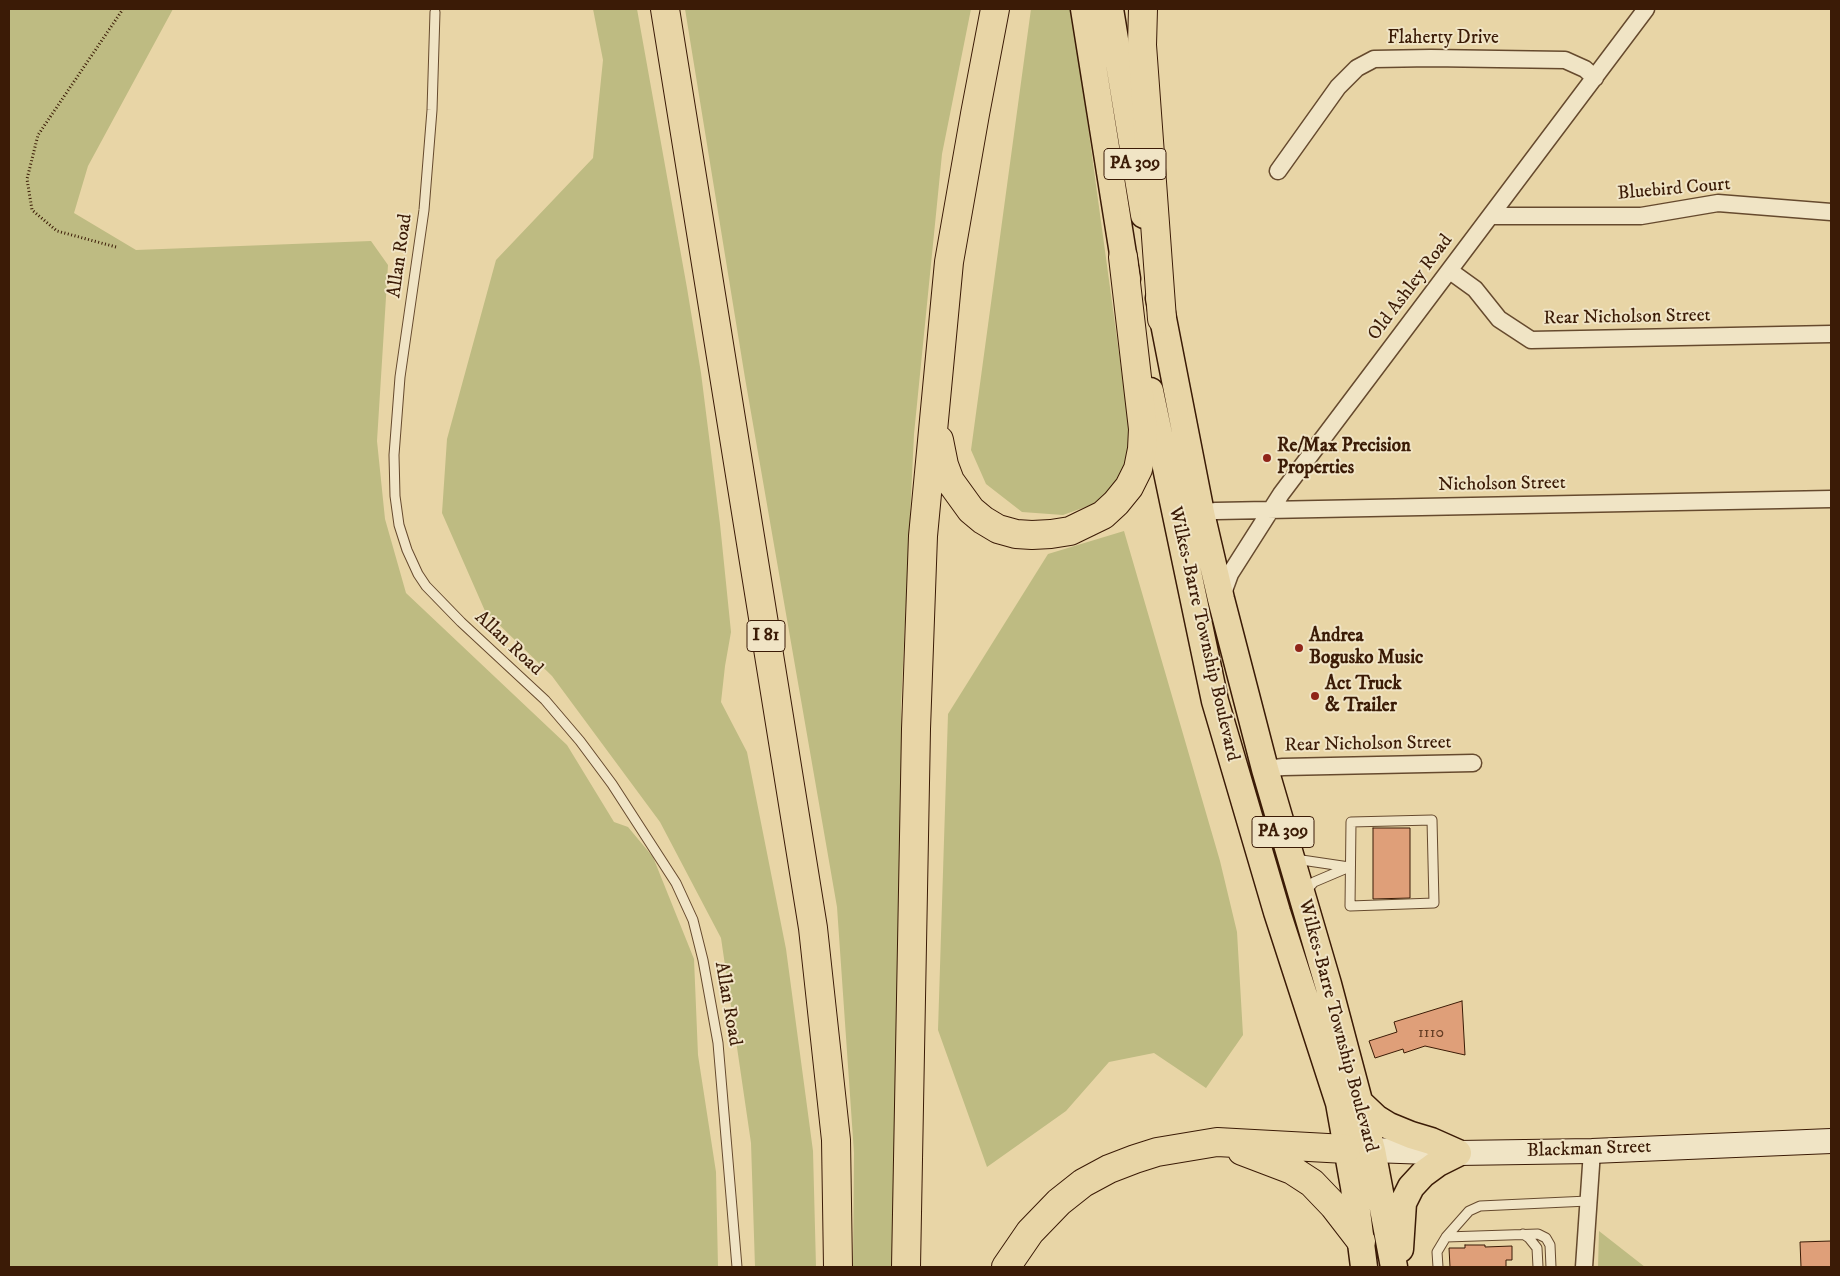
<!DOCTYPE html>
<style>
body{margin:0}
#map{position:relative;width:1840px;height:1276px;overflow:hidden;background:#e8d5a6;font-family:"IM FELL DW Pica",serif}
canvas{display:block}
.frame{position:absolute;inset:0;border:10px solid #3b1b06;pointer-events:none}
</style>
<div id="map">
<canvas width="1840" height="1276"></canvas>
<div class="frame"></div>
</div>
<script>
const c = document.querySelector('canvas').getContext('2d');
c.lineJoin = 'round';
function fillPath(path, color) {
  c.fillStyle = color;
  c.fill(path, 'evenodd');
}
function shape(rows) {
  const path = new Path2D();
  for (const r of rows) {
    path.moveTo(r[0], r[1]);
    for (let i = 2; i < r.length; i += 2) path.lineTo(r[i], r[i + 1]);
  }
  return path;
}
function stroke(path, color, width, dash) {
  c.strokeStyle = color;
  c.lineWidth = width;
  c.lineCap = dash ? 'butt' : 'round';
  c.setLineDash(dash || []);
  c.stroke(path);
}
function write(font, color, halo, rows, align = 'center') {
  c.font = font + ' "IM FELL DW Pica",serif';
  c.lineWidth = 4;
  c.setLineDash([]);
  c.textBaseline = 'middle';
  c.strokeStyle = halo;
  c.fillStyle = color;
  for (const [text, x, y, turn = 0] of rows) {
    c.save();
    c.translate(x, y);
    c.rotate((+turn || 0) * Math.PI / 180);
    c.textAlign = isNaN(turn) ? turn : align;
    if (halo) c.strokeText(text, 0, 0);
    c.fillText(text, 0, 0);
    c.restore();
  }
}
fillPath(shape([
 [9,9,173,9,88,166,74,213,136,250,371,241,388,265,377,441,385,519,406,593,567,745,614,822,628,827,653,857,694,959,698,1055,716,1172,718,1267,9,1267],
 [593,9,637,9,687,288,701,373,720,524,731,632,725,666,721,702,747,752,786,949,813,1151,816,1267,755,1267,751,1143,721,938,660,822,552,676,485,611,442,513,447,439,496,260,593,158,603,60],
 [685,9,971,9,942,154,914,434,901,706,904,1022,897,1267,853,1267,854,1153,837,907,745,378],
 [1031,9,1072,9,1130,434,1124,473,1102,501,1063,515,1022,512,986,484,971,450],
 [1124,531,1220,861,1237,932,1243,1035,1206,1088,1154,1053,1109,1062,1066,1111,987,1167,938,1030,948,714,1048,554],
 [1599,1231,1645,1267,1598,1267]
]), '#bebb82');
const building = shape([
 [1373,828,1410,828,1410,898,1373,899,1373,828],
 [1462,1001,1465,1055,1425,1046,1404,1053,1403,1049,1375,1058,1369,1041,1397,1032,1394,1022,1462,1001],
 [1831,1241,1831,1267,1801,1267,1800,1242,1831,1241],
 [1465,1245,1485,1245,1485,1247,1512,1246,1512,1260,1506,1260,1506,1267,1450,1267,1449,1248,1465,1248,1465,1245]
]);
fillPath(building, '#df9f79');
stroke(building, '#3b1b06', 1);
const service = shape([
 [435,12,432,110,424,210,400,377,394,455,395,496,399,525,407,550,418,574,426,586,461,622,545,700,580,741,612,784,676,883,693,920,703,960,718,1043,737,1267],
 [1432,820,1434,903,1350,906,1351,822,1432,820],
 [1295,859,1349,867],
 [1305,892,1314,882,1347,868],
 [1523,1234,1529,1238,1537,1248,1538,1267],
 [1446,1237,1538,1234,1546,1238,1550,1245,1551,1267],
 [1438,1267,1437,1252,1446,1237,1469,1211,1480,1206,1588,1201]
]);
const minor = shape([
 [1278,171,1338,87,1357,68,1374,59,1431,58,1565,60,1585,69,1595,78],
 [1491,216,1641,216,1718,203,1831,212],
 [1450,271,1475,289,1499,319,1531,340,1831,334],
 [1194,514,1216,511,1831,499],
 [1222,596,1230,574,1281,494,1646,9],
 [1265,769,1283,767,1473,763],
 [1584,1267,1592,1151]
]);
const secondary = shape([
 [1372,1150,1458,1153,1592,1151,1831,1141]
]);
const primary = shape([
 [1084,9,1127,279],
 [1110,9,1144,215],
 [1159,298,1201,513,1221,599,1265,769,1328,984,1372,1150,1394,1267],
 [1150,391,1215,701,1277,912,1339,1103,1354,1187,1364,1267],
 [1358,1101,1376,1118,1389,1126,1411,1135,1431,1141,1458,1153],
 [1400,1249,1403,1203,1411,1187,1423,1174,1438,1163,1458,1153]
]);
const motorway = shape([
 [665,9,813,928,836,1140,838,1267],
 [1143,9,1142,45,1162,319],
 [939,440,944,465,950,481,971,510,983,520,998,529,1016,534,1032,535,1051,534,1070,531,1103,515,1116,503,1129,487,1138,469,1142,449,1143,429,1123,257],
 [1242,1151,1292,1170,1312,1183,1334,1206,1361,1241],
 [906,1267,916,729,923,536,949,262,975,114,995,9],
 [1006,1267,1030,1232,1059,1202,1083,1183,1109,1169,1135,1159,1157,1152,1217,1142,1346,1149]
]);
stroke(service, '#664a2e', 11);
stroke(minor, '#664a2e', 19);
stroke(secondary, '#3b1b06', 26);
stroke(primary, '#3b1b06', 29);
stroke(motorway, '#3b1b06', 30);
stroke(shape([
 [116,247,57,231,32,210,27,179,38,135,123,9]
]), '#3b1b06', 3, [1, 2.5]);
stroke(service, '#f0e4c5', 9);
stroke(minor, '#f0e4c5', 16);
stroke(secondary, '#f0e4c5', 24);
stroke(primary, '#e8d5a6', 26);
stroke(motorway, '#e8d5a6', 28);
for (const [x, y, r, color] of [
 [1267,458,5,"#8f2418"],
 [1299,648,5,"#8f2418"],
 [1315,696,5,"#8f2418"]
]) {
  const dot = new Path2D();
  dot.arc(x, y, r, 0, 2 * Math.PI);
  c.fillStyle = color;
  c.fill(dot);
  stroke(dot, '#f0e4c5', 2);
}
write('16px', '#643c23', null, [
 ["1110",1431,1034]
]);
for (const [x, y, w] of [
 [1135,164,62],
 [766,636,38],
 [1283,832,62]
]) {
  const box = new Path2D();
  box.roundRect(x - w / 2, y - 15.5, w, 31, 4);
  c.fillStyle = '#f0e4c5';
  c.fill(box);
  stroke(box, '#3b1b06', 1);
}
write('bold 18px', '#3b1b06', null, [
 ["PA 309",1135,164],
 ["I 81",766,636],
 ["PA 309",1283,832]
]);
write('19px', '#3b1b06', '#f0e4c5', [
 ["Flaherty Drive",1443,39],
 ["Bluebird Court",1674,190,-5],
 ["Allan Road",401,256,-82],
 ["Old Ashley Road",1411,288,-53],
 ["Rear Nicholson Street",1627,318,-1],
 ["Nicholson Street",1502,485,-1],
 ["Wilkes-Barre Township Boulevard",1203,634,77],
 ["Allan Road",508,644,43],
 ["Rear Nicholson Street",1368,745,-1],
 ["Allan Road",727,1004,80],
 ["Wilkes-Barre Township Boulevard",1337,1026,75],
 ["Blackman Street",1589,1150,-2]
]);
write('bold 19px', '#3b1b06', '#f0e4c5', [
 ["Re/Max Precision",1277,447],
 ["Properties",1277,469],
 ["Andrea",1309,637],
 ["Bogusko Music",1309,659],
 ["Act Truck",1325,685],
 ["& Trailer",1325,707]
], 'left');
</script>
